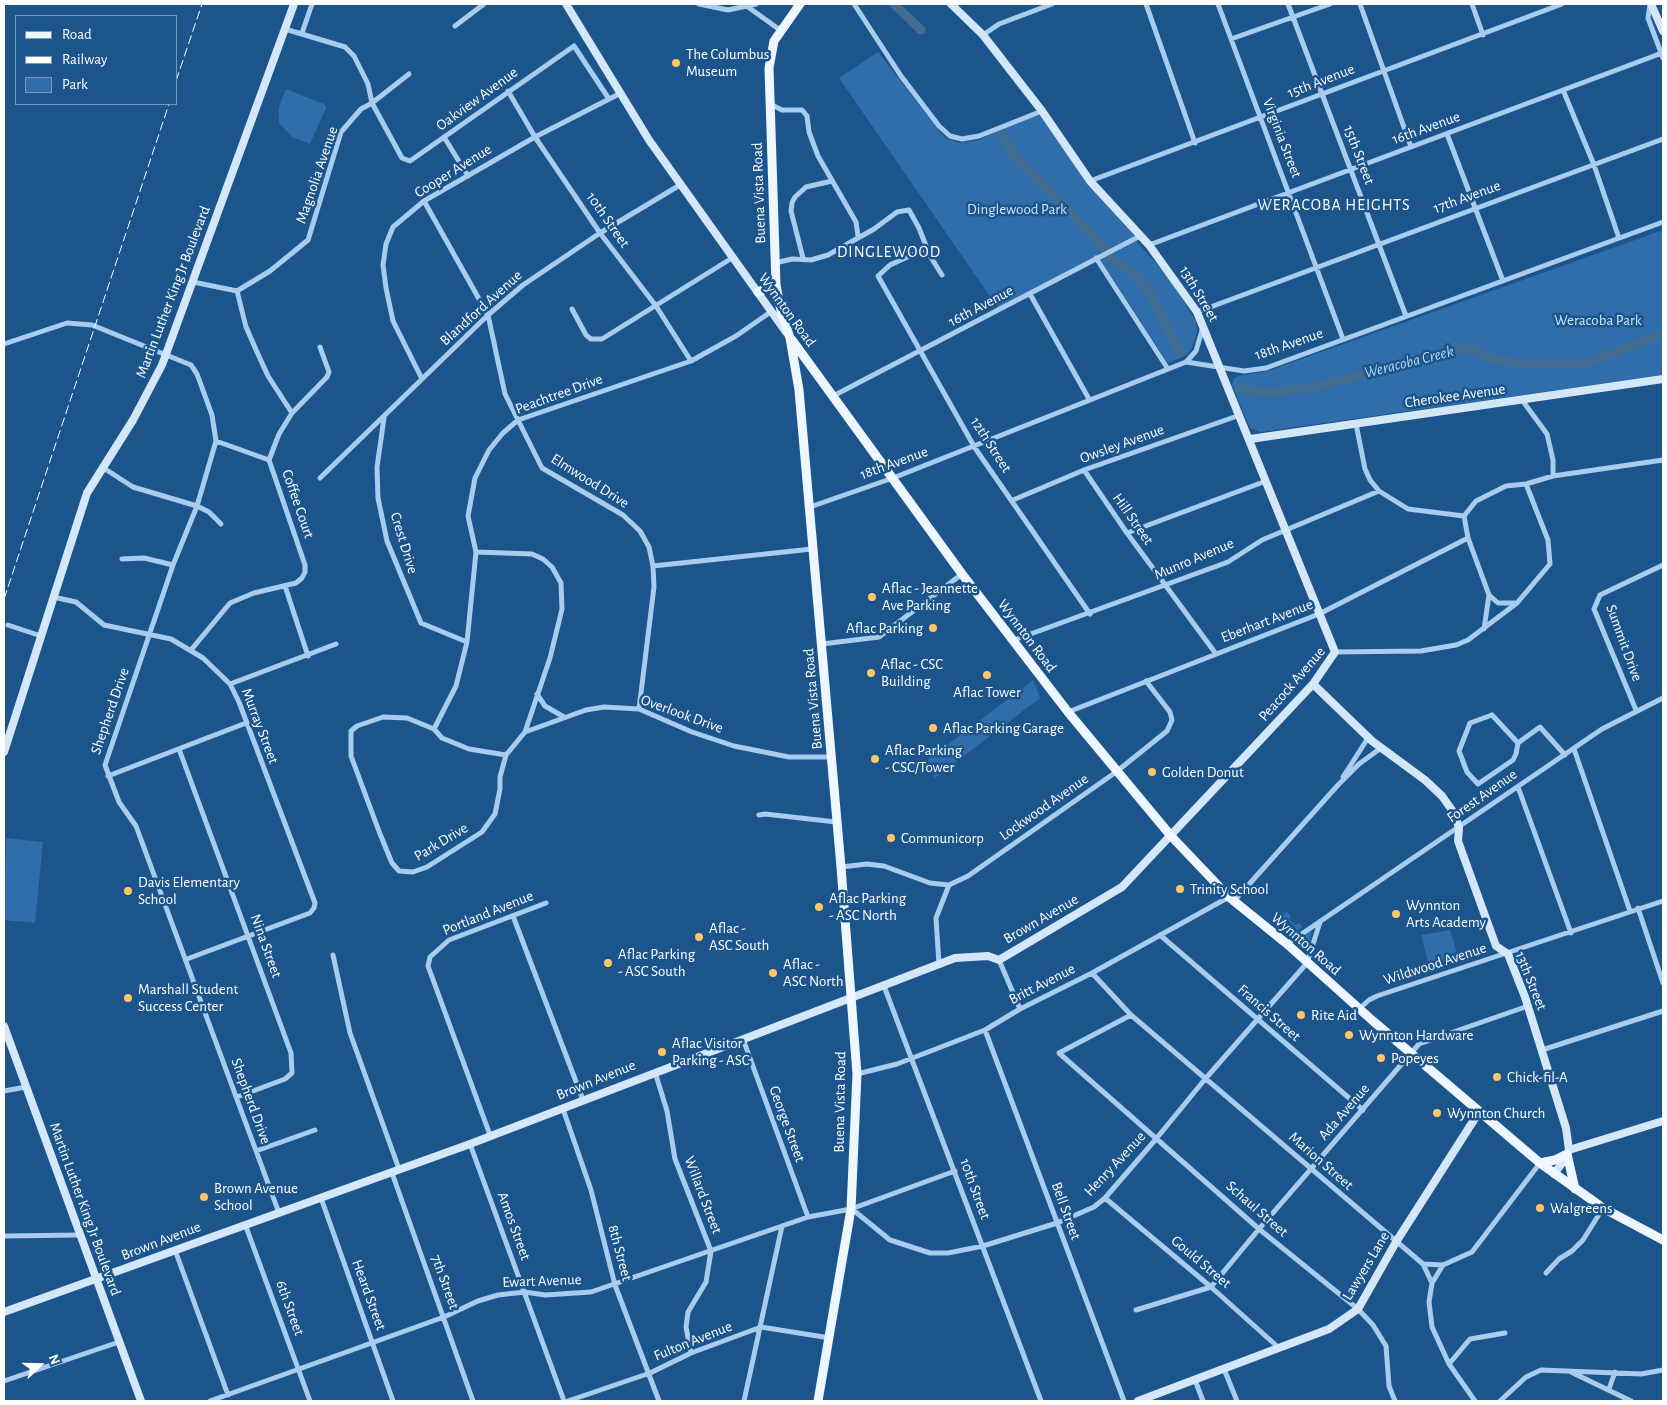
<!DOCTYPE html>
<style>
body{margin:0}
#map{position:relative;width:1667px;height:1405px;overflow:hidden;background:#1c558c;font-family:"Alegreya Sans",sans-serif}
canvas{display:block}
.frame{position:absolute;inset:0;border:5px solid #fff;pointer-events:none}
.legend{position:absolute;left:15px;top:15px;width:162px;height:90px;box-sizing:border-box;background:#1c558c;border:1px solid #7799ba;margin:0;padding:6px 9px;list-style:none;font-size:15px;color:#fff}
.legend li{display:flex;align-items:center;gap:10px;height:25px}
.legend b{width:25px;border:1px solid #7799ba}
.north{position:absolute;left:15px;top:1340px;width:50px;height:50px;-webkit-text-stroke:4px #1c558c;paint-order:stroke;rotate:69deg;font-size:14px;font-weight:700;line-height:20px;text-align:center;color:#fff}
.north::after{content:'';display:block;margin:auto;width:18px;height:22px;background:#fff;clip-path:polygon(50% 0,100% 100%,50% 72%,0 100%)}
</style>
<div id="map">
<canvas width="1667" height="1405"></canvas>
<div class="frame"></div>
<ul class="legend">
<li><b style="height:6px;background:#eef6ff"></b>Road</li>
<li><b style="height:6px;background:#fff"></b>Railway</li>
<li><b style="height:14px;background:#2f6eaa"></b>Park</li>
</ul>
<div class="north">N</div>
</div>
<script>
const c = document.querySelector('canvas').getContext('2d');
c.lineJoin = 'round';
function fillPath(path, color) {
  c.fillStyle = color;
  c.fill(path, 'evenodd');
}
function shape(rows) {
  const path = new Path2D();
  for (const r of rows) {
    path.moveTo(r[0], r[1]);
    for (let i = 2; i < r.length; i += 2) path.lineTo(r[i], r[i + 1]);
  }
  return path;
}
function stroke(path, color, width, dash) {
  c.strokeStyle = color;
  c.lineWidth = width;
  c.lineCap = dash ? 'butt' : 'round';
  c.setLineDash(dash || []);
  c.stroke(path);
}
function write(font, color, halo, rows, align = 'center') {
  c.font = font + ' "Alegreya Sans",sans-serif';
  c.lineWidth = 5;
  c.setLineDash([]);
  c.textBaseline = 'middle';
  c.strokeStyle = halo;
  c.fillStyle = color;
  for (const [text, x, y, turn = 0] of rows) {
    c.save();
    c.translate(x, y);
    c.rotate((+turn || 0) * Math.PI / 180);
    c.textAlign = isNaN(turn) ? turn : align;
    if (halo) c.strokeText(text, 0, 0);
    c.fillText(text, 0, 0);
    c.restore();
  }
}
fillPath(shape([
 [878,52,945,138,959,143,980,140,1017,121,1041,115,1084,180,1136,235,998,308,839,78],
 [286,89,324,104,326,108,310,144,292,137,279,123,279,107],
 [1663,230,1663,375,1260,432,1250,428,1232,385,1234,379,1238,376,1268,371],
 [1136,241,1171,280,1196,322,1197,332,1191,350,1185,356,1168,363,1100,259],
 [1033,680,1040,698,935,778,925,762],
 [6,838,43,842,35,923,4,920],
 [1286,911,1291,916,1289,919,1296,925,1299,923,1303,927,1294,933,1292,931,1295,927,1285,917,1277,927,1274,925],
 [1312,929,1310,945,1308,953,1294,941],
 [1450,930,1458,956,1429,966,1421,935]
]), '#2f6eaa');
stroke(shape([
 [894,4,921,30],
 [1001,134,1013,154,1102,245,1110,257,1139,277,1150,293,1180,353],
 [1240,389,1272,393,1312,387,1431,359,1448,350,1461,349,1476,350,1488,358,1522,363,1576,364,1592,361,1663,334]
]), '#436c93', 9);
stroke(shape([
 [699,4,728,10,756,4],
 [854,4,901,76,939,126,950,136,962,139,979,136,1042,111],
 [1146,4,1195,143],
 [1218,4,1343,339],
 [1288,4,1406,316],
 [1360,4,1411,147],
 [1472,4,1483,35],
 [1650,4,1648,18,1663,58],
 [748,7,780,30],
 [455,26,484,4],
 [285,29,345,47,354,56,368,84,372,103,402,158,410,161,574,46,609,99],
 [302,33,312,4],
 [983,35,999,24,1052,4],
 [1231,39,1330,4],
 [1563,90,1594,165,1619,238],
 [508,91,535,137,600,233,656,306,691,361],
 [770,104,782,110,802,110,807,116,809,132,818,156,856,222,858,236],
 [1447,134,1503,281],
 [444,137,468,176],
 [1090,181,1562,4],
 [424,201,488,315,505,394,542,468,623,515,640,531,649,547,653,566,654,587,639,709],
 [1149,245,1662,53],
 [927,248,890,265,878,276,975,448,1090,614],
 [803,258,791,211,792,203,795,197,806,187,832,181],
 [1096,258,1168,369],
 [775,263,792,259,811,260,828,255,874,229,897,212,909,210,919,228,930,256,942,275],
 [193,282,237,291,270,271,308,240,341,132,361,109,372,103,409,74],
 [237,291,246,327,257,352,268,376,292,413],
 [1030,294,1089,399],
 [572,309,586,335,591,339,602,339,732,258],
 [1197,312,1663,139],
 [4,344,67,323,92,325,191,365,197,374,212,415,216,441,197,506,173,565,105,765,119,802,136,826,279,1213],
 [1186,362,1196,351,1203,327],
 [422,379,393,321,386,288,383,265,386,244,393,227,424,201,535,137,619,94],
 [833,396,1140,236],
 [1522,400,1547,434,1553,460,1553,476],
 [384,418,377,467,378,498,387,541,421,623,467,642],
 [1356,424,1365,469,1370,480,1379,491,1408,509,1464,516],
 [269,460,279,434,292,413,327,377,329,372,320,347],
 [102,467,133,487,197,506,209,512,221,524],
 [1084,470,1127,533,1216,654],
 [320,478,488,315,523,285,600,233,680,185],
 [1013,500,1084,470,1240,415],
 [810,507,893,478,1186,362,1244,371,1266,368,1663,222],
 [1464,516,1476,501,1506,486,1526,484,1553,476,1663,460],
 [1464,516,1468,538,1489,595,1484,629],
 [1127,533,1266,481],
 [476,552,532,554,543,559,552,567,561,583,562,609,550,658,525,732,506,755,500,777,500,789,495,814,482,832,427,867,413,872,399,871,392,863,380,834,351,756,351,731,357,726,383,717,407,718,434,729,442,738,469,749,506,755],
 [122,559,144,558,173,565],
 [653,566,812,549],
 [285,586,308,656],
 [1489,595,1498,603,1516,603],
 [53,597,76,602,104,625,171,639,203,658,230,684,239,702,315,903,314,908,310,913,187,959],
 [8,625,41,636],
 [1014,640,1228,562,1262,540,1379,491],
 [822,644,879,637,962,574],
 [191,650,230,603,254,593,296,583,302,578,305,572,305,565,269,460,216,441],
 [1335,652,1421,651,1456,645,1468,640,1517,603,1550,564,1548,540,1526,484],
 [230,684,336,644],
 [537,694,545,706,564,717],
 [1636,710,1594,609,1600,595,1663,565],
 [1068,712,1319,614,1468,538],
 [1492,715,1518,743,1516,754,1513,760,1478,784,1467,772,1459,751,1470,723,1492,715],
 [434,729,456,686,467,642,476,552,468,516,475,478,489,450,503,433,518,420,691,361,736,336,772,311],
 [525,732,586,710,604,707,639,709,692,732,734,746,789,757,832,757],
 [1518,743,1540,727,1565,755],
 [179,749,291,1053,292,1073,285,1079,237,1097],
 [1574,749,1630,911],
 [108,776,246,723],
 [1343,777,1368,738],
 [1518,787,1571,933],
 [759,815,765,814,836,822],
 [841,867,867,864,884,866,930,883,949,885,968,876,1116,772,1167,731,1172,720,1170,712,1146,681],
 [1234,901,1338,785,1359,764,1381,748],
 [1638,908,1663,983],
 [513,916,583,1100],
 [1160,935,1363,1110],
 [1287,944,1602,729,1663,698],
 [333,955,350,1033,399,1169],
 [999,960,1020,1009],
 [939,964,936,918,949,885],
 [1092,973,1131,1015,1423,1264,1432,1283,1429,1302,1432,1327,1449,1364,1475,1401],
 [884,986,1041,1401],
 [1359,1009,1369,1000,1377,996,1663,901],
 [1131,1015,1059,1053,1259,1229,1358,1309,1373,1325,1386,1346,1389,1386,1395,1401],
 [985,1030,1124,1401],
 [743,1039,808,1217],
 [1542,1050,1663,1011],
 [655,1072,667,1111,675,1159,711,1251,706,1282,688,1312,686,1327,691,1353],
 [857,1074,897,1064,985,1030,1020,1009,1092,973,1229,897],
 [4,1091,26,1087],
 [563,1109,591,1190,615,1285,659,1401],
 [490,1135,428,966,430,957,449,940,546,903],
 [470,1144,564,1401],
 [256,1151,315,1130],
 [392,1173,473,1401],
 [321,1198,393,1401],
 [1105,1198,1211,1287,1279,1348],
 [852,1209,890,1240,930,1253,948,1253,983,1246,1057,1223,1094,1207,1105,1198,1156,1139,1206,1078,1307,963,1320,922],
 [245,1224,310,1401],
 [4,1236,80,1235],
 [175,1250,228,1395],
 [1423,1264,1443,1265,1472,1252,1540,1163],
 [1546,1273,1559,1259,1572,1251,1583,1240,1603,1208],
 [1432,1283,1443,1265],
 [1136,1310,1211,1287,1259,1229,1419,1044,1528,1006],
 [1449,1364,1470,1339,1505,1333],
 [1224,1369,1237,1401],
 [1571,1372,1631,1401],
 [1195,1380,1203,1401],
 [4,1381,119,1342],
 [1609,1389,1615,1372],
 [210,1401,444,1317,478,1301,498,1295,525,1292,545,1295,591,1292,808,1217,851,1209,955,1171],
 [568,1401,650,1373,691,1353,761,1327,830,1338],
 [744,1401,782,1226],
 [1500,1401,1526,1377,1541,1370,1641,1374,1663,1370]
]), '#a8cced', 5);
stroke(shape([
 [566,4,649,140,786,332],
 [1651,4,1663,31],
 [1250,439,1663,379],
 [1313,684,1372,741,1425,780,1442,796,1454,813,1459,828,1458,841,1496,946,1508,954,1525,997,1566,1128,1569,1150,1565,1159,1554,1174],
 [4,752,87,493,133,420,162,365,294,4],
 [4,1026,141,1401],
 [1569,1150,1663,1121],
 [4,1312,470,1144,955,958,988,956,999,960,1122,887,1313,684,1335,652,1197,312,1149,245,1090,181,1042,111,983,35,951,4],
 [1138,1401,1329,1329,1358,1309,1396,1242,1479,1112]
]), '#d4e7f9', 8);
stroke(shape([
 [800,4,774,41,769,68,776,285,781,311,790,338,799,390,841,867,857,1074,851,1209,818,1401],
 [758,292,776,285],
 [792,340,962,574,1068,712,1171,836,1229,897,1287,944,1373,1021,1540,1163,1603,1208,1663,1240],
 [1540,1163,1555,1160,1567,1154,1575,1189]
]), '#eef6ff', 9);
stroke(shape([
 [176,81,202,4],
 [4,599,169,104]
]), '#fff', 1, [9, 4]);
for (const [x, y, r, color] of [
 [676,63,5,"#fec765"],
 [872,597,5,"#fec765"],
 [933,628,5,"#fec765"],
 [871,673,5,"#fec765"],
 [987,675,5,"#fec765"],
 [933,728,5,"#fec765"],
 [875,759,5,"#fec765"],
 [1152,772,5,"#fec765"],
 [891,838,5,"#fec765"],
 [1180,889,5,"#fec765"],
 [128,891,5,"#fec765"],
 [819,907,5,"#fec765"],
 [1396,914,5,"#fec765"],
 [699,937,5,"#fec765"],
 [608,963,5,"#fec765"],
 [773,973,5,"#fec765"],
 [128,998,5,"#fec765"],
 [1301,1015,5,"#fec765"],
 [1349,1035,5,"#fec765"],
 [662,1052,5,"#fec765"],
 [1381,1058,5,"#fec765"],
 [1497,1077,5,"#fec765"],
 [1437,1113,5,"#fec765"],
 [204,1197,5,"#fec765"],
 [1540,1208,5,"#fec765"]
]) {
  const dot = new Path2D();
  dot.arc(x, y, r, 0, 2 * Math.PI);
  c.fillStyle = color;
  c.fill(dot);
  stroke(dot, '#1c558c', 2);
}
write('15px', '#fff', '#1c558c', [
 ["The Columbus",686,54],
 ["Museum",686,71],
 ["Aflac - Jeannette",882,588],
 ["Ave Parking",882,605],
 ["Aflac Parking",923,628,"right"],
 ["Aflac - CSC",881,664],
 ["Building",881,681],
 ["Aflac Tower",987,692,"center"],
 ["Aflac Parking Garage",943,728],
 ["Aflac Parking",885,750],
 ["- CSC/Tower",885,767],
 ["Golden Donut",1162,772],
 ["Communicorp",901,838],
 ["Davis Elementary",138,882],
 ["School",138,899],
 ["Trinity School",1190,889],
 ["Aflac Parking",829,898],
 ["- ASC North",829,915],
 ["Wynnton",1406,905],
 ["Arts Academy",1406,922],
 ["Aflac -",709,928],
 ["ASC South",709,945],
 ["Aflac Parking",618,954],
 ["- ASC South",618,971],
 ["Aflac -",783,964],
 ["ASC North",783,981],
 ["Marshall Student",138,989],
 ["Success Center",138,1006],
 ["Rite Aid",1311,1015],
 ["Wynnton Hardware",1359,1035],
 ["Aflac Visitor",672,1043],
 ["Parking - ASC",672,1060],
 ["Popeyes",1391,1058],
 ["Chick-fil-A",1507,1077],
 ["Wynnton Church",1447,1113],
 ["Brown Avenue",214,1188],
 ["School",214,1205],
 ["Walgreens",1550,1208]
], 'left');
write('15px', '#fff', '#1c558c', [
 ["15th Avenue",1321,81,-21],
 ["Oakview Avenue",477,99,-36],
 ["16th Avenue",1426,128,-20],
 ["Virginia Street",1282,138,69],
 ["15th Street",1359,155,69],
 ["Cooper Avenue",453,171,-32],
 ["Magnolia Avenue",317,175,-71],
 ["Buena Vista Road",759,193,-92],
 ["17th Avenue",1467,197,-20],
 ["10th Street",608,220,55],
 ["Martin Luther King Jr Boulevard",173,292,-69],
 ["13th Street",1199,294,59],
 ["16th Avenue",981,306,-28],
 ["Blandford Avenue",481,308,-42],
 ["Wynnton Road",787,310,54],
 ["18th Avenue",1289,344,-19],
 ["Peachtree Drive",559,394,-20],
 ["Cherokee Avenue",1455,396,-8],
 ["Owsley Avenue",1122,444,-20],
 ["12th Street",991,445,57],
 ["18th Avenue",894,463,-20],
 ["Elmwood Drive",590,481,32],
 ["Coffee Court",298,504,71],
 ["Hill Street",1133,519,55],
 ["Crest Drive",404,543,73],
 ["Munro Avenue",1194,559,-23],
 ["Eberhart Avenue",1267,621,-21],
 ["Wynnton Road",1027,636,53],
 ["Summit Drive",1624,643,70],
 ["Peacock Avenue",1292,684,-49],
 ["Buena Vista Road",813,699,-95],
 ["Shepherd Drive",110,711,-71],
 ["Overlook Drive",682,714,20],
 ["Murray Street",260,726,69],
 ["Forest Avenue",1482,796,-35],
 ["Lockwood Avenue",1044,807,-35],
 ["Park Drive",441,842,-31],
 ["Portland Avenue",488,913,-22],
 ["Brown Avenue",1041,919,-30],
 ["Wynnton Road",1306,944,41],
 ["Nina Street",266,946,70],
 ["Wildwood Avenue",1435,964,-18],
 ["13th Street",1531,981,68],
 ["Britt Avenue",1042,984,-27],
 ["Francis Street",1269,1013,41],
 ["Brown Avenue",596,1080,-22],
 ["Shepherd Drive",251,1101,70],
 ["Buena Vista Road",840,1102,-89],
 ["Ada Avenue",1344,1112,-49],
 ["George Street",787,1124,70],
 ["Marion Street",1321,1161,41],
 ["Henry Avenue",1115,1164,-47],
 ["10th Street",975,1189,70],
 ["Willard Street",703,1195,69],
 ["Martin Luther King Jr Boulevard",85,1209,70],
 ["Schaul Street",1257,1209,41],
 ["Bell Street",1066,1211,70],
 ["Amos Street",514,1226,70],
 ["Brown Avenue",161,1241,-21],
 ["8th Street",620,1253,75],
 ["Gould Street",1201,1262,40],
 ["Lawyers Lane",1366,1266,-59],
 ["Ewart Avenue",542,1281,-2],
 ["7th Street",445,1282,70],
 ["Heard Street",369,1295,70],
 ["6th Street",290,1308,70],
 ["Fulton Avenue",693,1341,-22]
]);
write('15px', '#cde4f9', '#1c558c', [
 ["Dinglewood Park",1017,209],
 ["Weracoba Park",1598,320]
]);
c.letterSpacing = '1px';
write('16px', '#fff', '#1c558c', [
 ["WERACOBA HEIGHTS",1334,205],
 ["DINGLEWOOD",889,252]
]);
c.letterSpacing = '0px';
write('italic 16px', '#b4d6f4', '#1c558c', [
 ["Weracoba Creek",1409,362,-14]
]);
</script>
